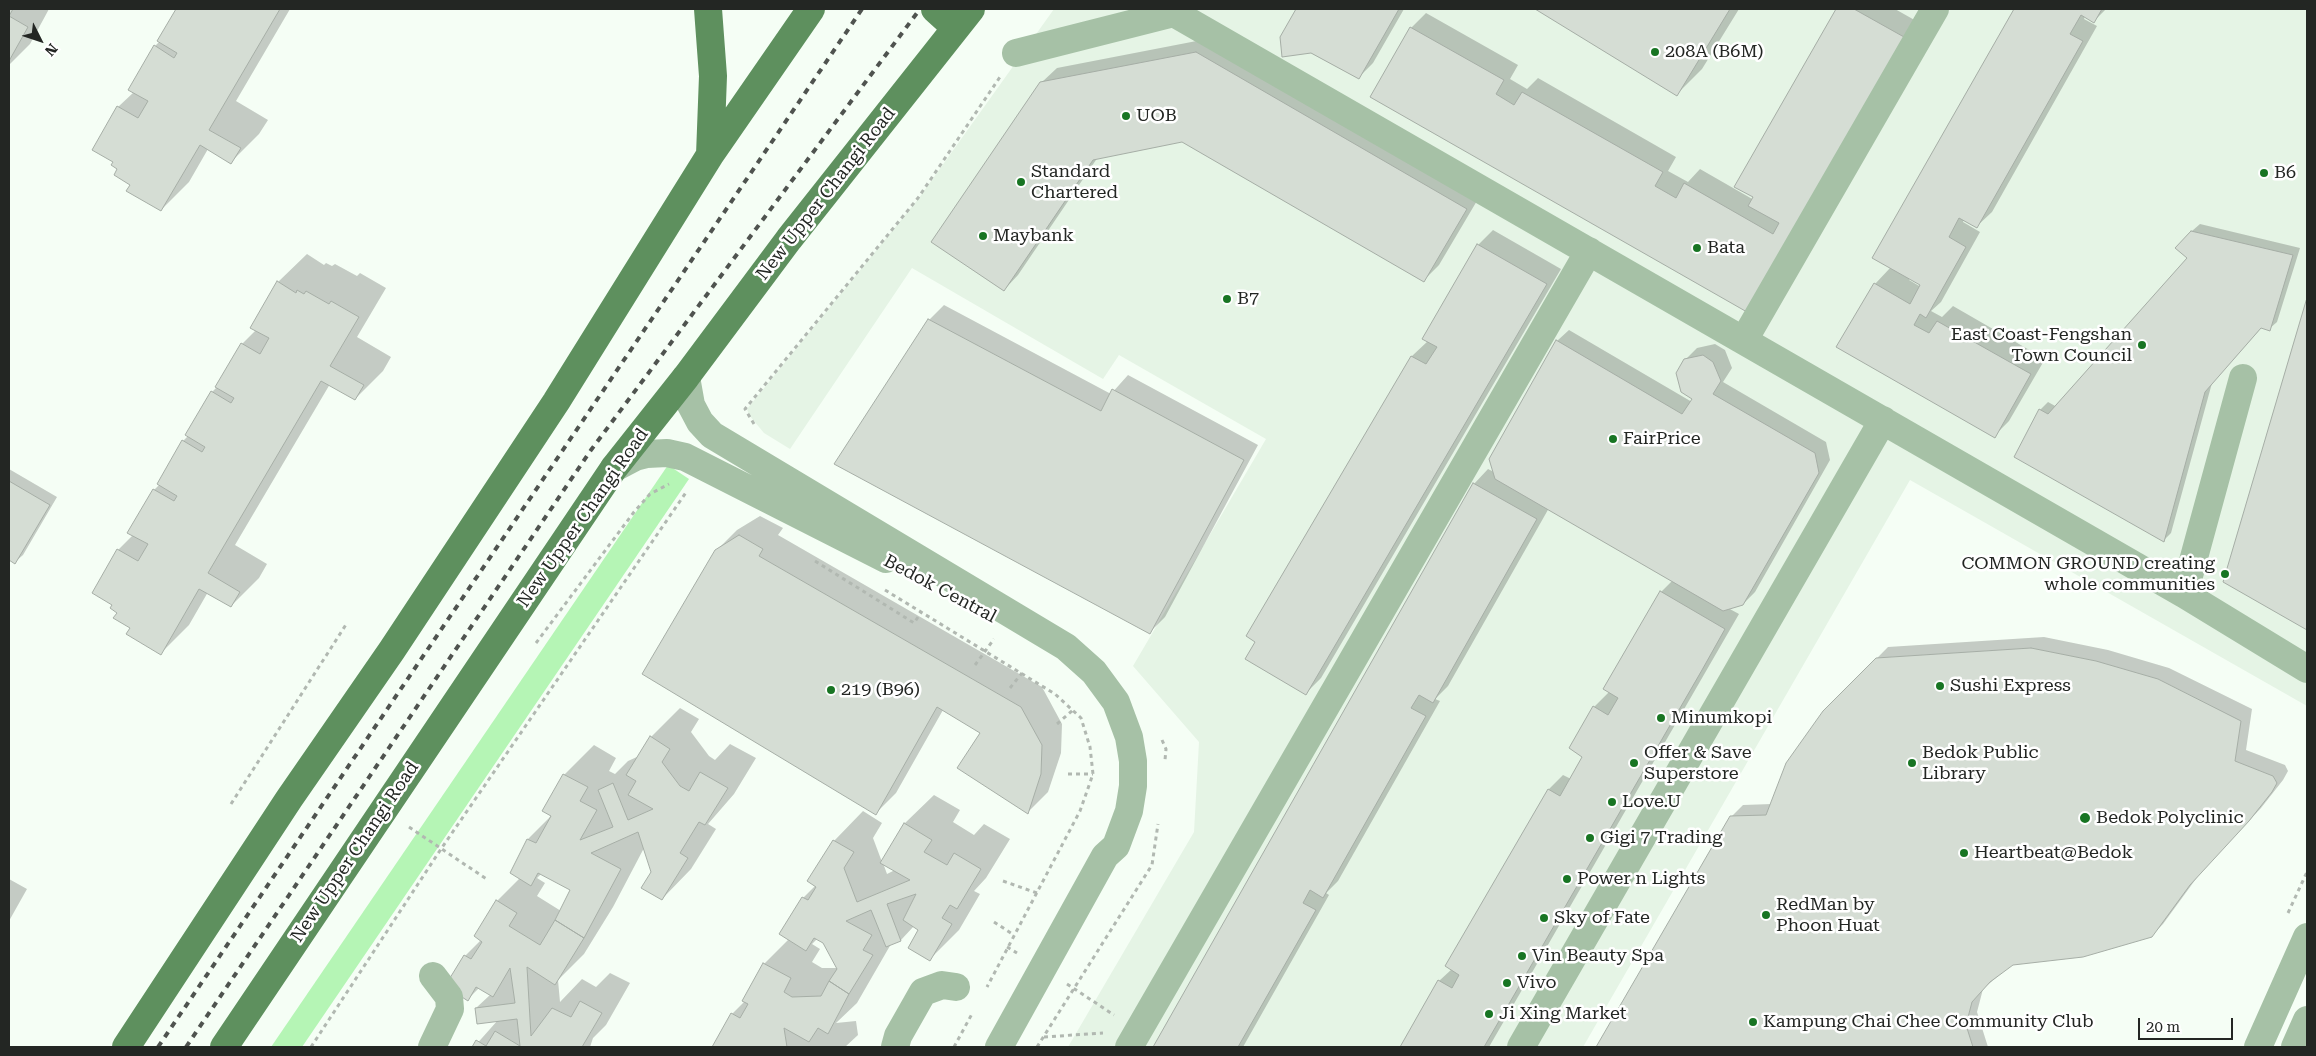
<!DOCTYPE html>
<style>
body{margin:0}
#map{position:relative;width:2316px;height:1056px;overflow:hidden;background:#f5fef5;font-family:"Roboto Serif",serif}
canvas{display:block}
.frame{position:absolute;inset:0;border:10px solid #232623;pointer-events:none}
.north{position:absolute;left:15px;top:15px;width:50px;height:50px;-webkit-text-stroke:4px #fff;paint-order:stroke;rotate:131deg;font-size:14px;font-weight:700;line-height:20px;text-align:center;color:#232623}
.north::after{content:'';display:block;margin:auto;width:18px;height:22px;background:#232623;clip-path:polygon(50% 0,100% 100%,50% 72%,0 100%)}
.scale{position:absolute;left:2138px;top:1018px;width:95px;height:22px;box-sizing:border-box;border:2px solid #232623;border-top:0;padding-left:6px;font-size:15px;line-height:18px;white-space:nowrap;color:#232623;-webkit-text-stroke:4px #fff;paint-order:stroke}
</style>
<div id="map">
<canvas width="2316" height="1056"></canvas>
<div class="frame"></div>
<div class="north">N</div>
<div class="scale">20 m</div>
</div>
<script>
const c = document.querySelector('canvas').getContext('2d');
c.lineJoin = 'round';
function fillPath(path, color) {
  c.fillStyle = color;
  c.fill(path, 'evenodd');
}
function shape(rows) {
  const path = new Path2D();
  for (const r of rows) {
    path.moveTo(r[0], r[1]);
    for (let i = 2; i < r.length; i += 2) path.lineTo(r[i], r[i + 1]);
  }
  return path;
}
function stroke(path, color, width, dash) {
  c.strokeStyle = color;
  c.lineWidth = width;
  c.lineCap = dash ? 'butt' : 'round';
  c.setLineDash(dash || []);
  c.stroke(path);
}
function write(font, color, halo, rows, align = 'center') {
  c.font = font + ' "Roboto Serif",serif';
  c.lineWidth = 5;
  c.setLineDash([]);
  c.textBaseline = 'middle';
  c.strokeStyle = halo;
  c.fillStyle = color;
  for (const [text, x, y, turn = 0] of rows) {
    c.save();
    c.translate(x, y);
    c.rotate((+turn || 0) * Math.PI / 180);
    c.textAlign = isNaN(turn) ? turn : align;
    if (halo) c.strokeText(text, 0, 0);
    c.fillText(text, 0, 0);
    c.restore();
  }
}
fillPath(shape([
 [1054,9,2307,9,2307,706,1910,480,1583,1047,1068,1047,1194,832,1199,742,1133,666,1266,439,1119,355,1103,379,912,268,790,449,764,433,749,415,747,409,919,198]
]), '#e5f4e5');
fillPath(shape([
 [668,465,689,479,302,1047,271,1047]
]), '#b5f5b5');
fillPath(shape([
 [9,9,49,9,30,44,9,65],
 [177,9,290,9,236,101,268,120,259,134,231,162,208,149,189,182,161,210,132,184,114,161,94,149,118,107,134,92,155,46,160,41],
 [1298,9,1404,9,1373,63,1358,78,1281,37],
 [1537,9,1739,9,1702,69,1677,94],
 [1837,9,1895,9,1918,22,1747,310,1411,28,1426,13,1518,65,1510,79,1527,89,1538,78,1676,157,1668,171,1688,182,1700,169,1754,200,1755,197,1736,186],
 [2015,9,2106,9,2094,21,2085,16,2084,19,2097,26,1992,212,1977,226,1964,219,1963,222,1980,232,1941,302,1931,311,1942,317,1953,306,2045,359,2009,421,1994,436,1875,284,1891,267,1874,257],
 [1910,278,1922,285,1921,287,1909,280],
 [1212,38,1481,194,1439,265,1424,280,1182,140,1098,157,1018,275,1004,290,1041,83,1057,68],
 [2200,224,2300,248,2277,322,2269,329,2262,327,2212,383,2171,533,2164,540,2040,410,2048,402,2057,407,2189,258,2192,231],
 [1493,230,1561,269,1321,678,1306,693,1257,641,1248,636,1412,356,1428,341,1424,338,1478,245],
 [307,254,324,265,326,263,332,266,335,264,357,276,360,273,386,288,357,337,391,357,383,371,355,399,330,384,235,545,267,564,259,578,231,606,208,592,189,625,161,653,131,627,119,612,118,550,133,535,154,490,160,484,183,441,188,436,212,392,217,387,242,344,256,330,278,282],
 [2307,303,2307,629,2225,581],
 [944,305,1111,394,1128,375,1258,445,1165,617,1150,632,929,320],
 [1569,330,1692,402,1694,399,1685,360,1697,348,1715,344,1725,350,1732,368,1723,382,1826,442,1830,460,1755,592,1743,604,1728,608,1739,614,1489,1047,1401,1047,1439,981,1452,969,1549,789,1563,775,1571,779,1584,756,1594,707,1609,692,1661,592,1673,580,1549,508,1448,686,1435,699,1440,701,1338,881,1326,893,1329,895,1243,1047,1155,1047,1474,484,1488,469,1494,472,1557,341],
 [9,469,57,497,23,555,15,562,9,559],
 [760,516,783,528,778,535,1042,687,1062,724,1061,753,1048,792,1028,812,981,732,943,710,896,793,876,813,716,551,737,530],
 [2044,637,2108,650,2169,668,2252,709,2246,750,2285,765,2288,771,2283,780,2261,808,2201,872,2163,924,2151,936,2012,964,1983,989,1977,1012,1988,1047,1597,1047,1731,817,1743,805,1772,804,1824,712,1888,647],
 [680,708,699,719,691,732,709,756,715,760,730,744,756,758,734,794,708,824,716,829,691,869,662,899,644,848,613,907,584,954,558,980,560,1002,582,979,596,987,610,973,630,983,606,1025,593,1038,590,1047,474,1047,498,1020,476,1008,490,995,479,988,468,999,447,986,465,956,481,940,497,901,520,878,511,873,528,839,552,815,544,811,564,775,594,745,616,758,609,771,615,774,628,761,639,756,651,737],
 [542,873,572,889,561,911,537,896,545,883,537,878],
 [934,795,960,810,953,822,974,835,984,824,1010,839,986,878,974,891,980,894,959,930,930,959,920,930,914,926,901,940,891,944,857,1003,836,1023,856,1021,858,1035,845,1047,774,1047,774,1045,714,1047,732,1014,745,1001,764,964,789,939,803,898,816,885,809,881,834,841,863,811,882,823,873,838,882,862,904,824],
 [883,863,895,870,887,874],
 [818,938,824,942,838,968,822,968,812,962,820,949,812,944],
 [9,879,27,889,9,921]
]), '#0003');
const building = shape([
 [9,9,13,9,9,16,28,27,9,61,9,9],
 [176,9,280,9,209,130,241,148,231,164,200,145,161,211,126,191,130,185,114,175,117,169,111,165,113,162,92,150,117,106,138,118,148,101,128,90,154,45,174,58,177,53,157,41,176,9],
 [1296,9,1399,9,1359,79,1311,53,1282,57,1280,37,1296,9],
 [1535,9,1730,9,1677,96,1535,9],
 [1836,9,1854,9,1904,37,1747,312,1370,97,1410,27,1504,80,1496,94,1514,105,1522,92,1663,172,1655,186,1676,198,1684,183,1773,234,1779,223,1748,206,1753,197,1734,187,1836,9],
 [2014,9,2102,9,2094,23,2081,15,2070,34,2083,41,1977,228,1959,218,1949,237,1966,247,1926,318,1920,314,1914,325,1929,333,1937,321,2031,374,1995,438,1836,347,1874,283,1910,304,1920,285,1872,258,2014,9],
 [1196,52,1467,209,1424,282,1182,142,1093,160,1004,291,931,242,1040,82,1196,52],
 [2191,231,2293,255,2270,331,2261,328,2205,392,2164,542,2014,457,2039,409,2048,414,2187,258,2175,248,2191,231],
 [1477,244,1547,284,1306,695,1245,659,1255,642,1246,636,1411,356,1426,364,1437,347,1422,339,1477,244],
 [277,281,296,293,297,290,304,294,306,291,329,304,331,301,359,317,330,366,364,385,355,400,321,381,208,573,240,592,231,607,199,589,161,655,126,634,130,628,113,618,117,613,110,608,112,605,92,593,117,549,138,561,148,544,127,533,153,489,174,501,177,496,157,484,182,440,202,452,205,447,185,435,211,391,231,403,234,398,215,387,241,343,260,354,269,338,250,328,277,281],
 [2306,301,2307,302,2307,630,2223,582,2306,301],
 [928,319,1101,411,1112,389,1244,460,1150,634,834,464,928,319],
 [1556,340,1682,414,1692,399,1681,392,1676,373,1684,359,1703,355,1713,362,1721,381,1713,394,1815,453,1819,473,1743,605,1723,611,1495,479,1489,459,1556,340],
 [9,481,50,505,15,564,9,560,9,481],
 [1473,483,1537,519,1433,703,1419,695,1411,708,1426,716,1323,898,1310,890,1303,903,1316,910,1238,1047,1153,1047,1473,483],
 [739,535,763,549,759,556,1021,707,1042,745,1041,774,1028,814,957,768,980,733,937,707,876,815,642,674,715,550,739,535],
 [1660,591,1725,629,1702,670,1484,1047,1400,1047,1438,980,1452,988,1459,975,1445,966,1548,789,1560,796,1582,757,1569,748,1593,706,1608,715,1618,698,1603,689,1660,591],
 [2031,648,2096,661,2158,679,2241,721,2235,761,2273,776,2277,783,2272,792,2249,821,2190,885,2152,937,2083,957,2013,965,1990,982,1972,1002,1966,1025,1973,1047,1596,1047,1730,816,1766,815,1786,763,1823,711,1876,658,2031,648],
 [650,736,670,749,662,762,680,786,689,791,700,772,728,788,705,825,699,822,680,853,688,858,662,900,641,888,651,872,638,832,591,853,621,869,584,938,555,920,570,890,538,873,531,886,510,873,527,839,536,843,551,816,542,811,563,774,588,787,580,801,597,810,580,840,613,827,598,790,613,783,628,820,653,809,628,795,636,781,626,775,650,736],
 [904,823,932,840,924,852,947,865,954,853,981,869,957,909,950,905,942,918,952,924,930,961,908,948,918,930,903,920,916,894,887,904,901,941,886,947,871,910,846,921,872,935,863,950,873,955,849,994,829,981,837,969,823,943,814,938,806,951,779,934,802,897,808,900,816,887,807,881,833,840,854,852,844,868,857,902,910,880,880,863,904,823],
 [496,900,517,913,509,926,540,945,555,920,584,938,555,985,527,967,531,1036,552,1008,571,1017,580,1001,602,1013,582,1047,472,1047,476,1040,486,1046,495,1031,520,1046,517,1019,477,1024,475,1008,515,1003,510,968,493,997,476,987,468,1001,445,986,464,955,471,959,482,942,474,936,496,900],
 [763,963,791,978,784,992,792,997,821,996,829,981,849,994,828,1034,818,1028,809,1042,784,1028,787,1047,712,1047,731,1013,740,1018,748,1004,742,1001,763,963]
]);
fillPath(building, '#d5ddd4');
stroke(building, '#a6aea6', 1);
stroke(shape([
 [754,424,745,409,918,198,1000,77],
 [815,561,914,623,922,611],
 [885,590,1055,694,1081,718,1090,747,1093,774,1080,811,987,987],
 [536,643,634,512,650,494,669,484],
 [975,665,994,639],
 [1010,688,1022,673],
 [1057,724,1073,710],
 [1162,740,1166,749,1165,760],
 [1068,774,1093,774],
 [231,804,347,623],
 [409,827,488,880],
 [1003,881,1037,893],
 [2288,913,2307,872],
 [994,922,1014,935],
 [1007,947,1017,953],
 [1067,984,1114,1015],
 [1044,1037,1103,1033],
 [311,1047,441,849,687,491],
 [954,1047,973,1012],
 [1037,1047,1152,865,1158,824]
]), '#b1b8b1', 3, [4, 4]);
stroke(shape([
 [1171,9,1174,13,2184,594,2307,669],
 [1016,53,1174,13],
 [1744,340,1935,9],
 [686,377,691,405,700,422,712,435,1066,647,1094,672,1116,702,1129,737,1133,761,1133,786,1129,811,1116,846,1105,856,999,1047],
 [614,468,635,457,647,454,667,453,685,457,886,559],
 [2184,594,2243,378],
 [432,1047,450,1009,449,997,433,976],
 [895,1047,898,1036,923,992,942,985,956,987],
 [1129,1047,1589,251],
 [1521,1047,1883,420],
 [2258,1047,2307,937],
 [2295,1047,2307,1020]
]), '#a6c1a6', 28);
stroke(shape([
 [708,9,713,76,710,155],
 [935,9,956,28],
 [126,1047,289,799,392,650,556,402,710,155,811,9],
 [224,1047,614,468,686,377,789,239,971,9]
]), '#5e905e', 28);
stroke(shape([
 [158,1047,862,9],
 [186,1047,591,450,920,9]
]), '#4f534f', 4, [6, 6]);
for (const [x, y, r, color] of [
 [1655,52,5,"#187523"],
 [1126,116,5,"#187523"],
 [2264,173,5,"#187523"],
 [1021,182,5,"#187523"],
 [983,236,5,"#187523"],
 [1697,248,5,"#187523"],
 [1227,299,5,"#187523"],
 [2142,345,5,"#187523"],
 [1613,439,5,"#187523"],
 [2225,574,5,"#187523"],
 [1940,686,5,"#187523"],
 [831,690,5,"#187523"],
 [1661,718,5,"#187523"],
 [1634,763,5,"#187523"],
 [1912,763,5,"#187523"],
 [1612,802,5,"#187523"],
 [2085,818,6,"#187523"],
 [1590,838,5,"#187523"],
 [1964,853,5,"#187523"],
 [1567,879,5,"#187523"],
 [1766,915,5,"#187523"],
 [1544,918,5,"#187523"],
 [1522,956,5,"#187523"],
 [1507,983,5,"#187523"],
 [1489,1014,5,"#187523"],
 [1753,1022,5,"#187523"]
]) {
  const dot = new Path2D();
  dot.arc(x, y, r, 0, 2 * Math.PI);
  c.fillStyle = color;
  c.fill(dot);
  stroke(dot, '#fff', 2);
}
write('18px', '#232623', '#fff', [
 ["208A (B6M)",1665,52],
 ["UOB",1136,116],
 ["Standard",1031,172],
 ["Chartered",1031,193],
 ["B6",2274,173],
 ["Maybank",993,236],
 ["Bata",1707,248],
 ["B7",1237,299],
 ["East Coast-Fengshan",2132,335,"right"],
 ["Town Council",2132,356,"right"],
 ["FairPrice",1623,439],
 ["COMMON GROUND creating",2215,564,"right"],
 ["whole communities",2215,585,"right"],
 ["Sushi Express",1950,686],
 ["219 (B96)",841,690],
 ["Minumkopi",1671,718],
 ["Offer & Save",1644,753],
 ["Superstore",1644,774],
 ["Bedok Public",1922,753],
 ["Library",1922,774],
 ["Love.U",1622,802],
 ["Bedok Polyclinic",2096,818],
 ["Gigi 7 Trading",1600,838],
 ["Heartbeat@Bedok",1974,853],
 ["Power n Lights",1577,879],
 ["RedMan by",1776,905],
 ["Phoon Huat",1776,926],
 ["Sky of Fate",1554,918],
 ["Vin Beauty Spa",1532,956],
 ["Vivo",1517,983],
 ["Ji Xing Market",1499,1014],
 ["Kampung Chai Chee Community Club",1763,1022]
], 'left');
write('18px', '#232623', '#fff', [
 ["New Upper Changi Road",826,194,-52],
 ["New Upper Changi Road",583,518,-55],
 ["Bedok Central",940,589,28],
 ["New Upper Changi Road",355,852,-56]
]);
</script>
